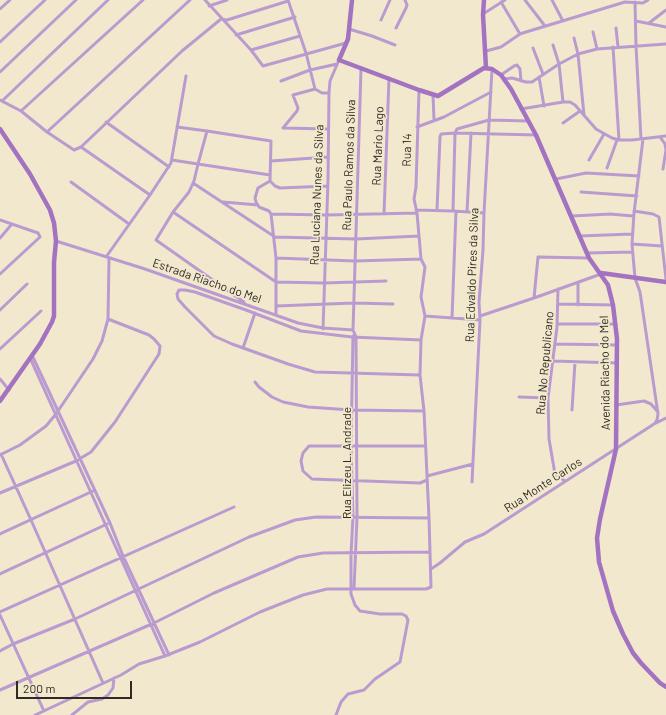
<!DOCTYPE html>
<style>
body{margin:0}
#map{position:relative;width:666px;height:715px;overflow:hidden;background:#f2e8ce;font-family:Barlow,sans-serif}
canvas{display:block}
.scale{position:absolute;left:16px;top:681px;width:116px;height:18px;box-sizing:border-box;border:2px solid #2f2b22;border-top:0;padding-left:5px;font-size:12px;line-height:14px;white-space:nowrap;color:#2f2b22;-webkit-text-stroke:3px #f2e8ce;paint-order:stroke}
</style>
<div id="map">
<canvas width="666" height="715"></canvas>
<div class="scale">200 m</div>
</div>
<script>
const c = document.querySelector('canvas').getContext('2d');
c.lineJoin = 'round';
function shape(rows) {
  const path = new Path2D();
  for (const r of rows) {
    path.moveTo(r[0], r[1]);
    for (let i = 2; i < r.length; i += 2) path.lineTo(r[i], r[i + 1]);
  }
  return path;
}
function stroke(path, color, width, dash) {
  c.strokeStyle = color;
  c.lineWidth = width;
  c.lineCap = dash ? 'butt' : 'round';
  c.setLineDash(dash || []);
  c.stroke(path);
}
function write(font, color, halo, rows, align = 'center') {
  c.font = font + ' Barlow,sans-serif';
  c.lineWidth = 3.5;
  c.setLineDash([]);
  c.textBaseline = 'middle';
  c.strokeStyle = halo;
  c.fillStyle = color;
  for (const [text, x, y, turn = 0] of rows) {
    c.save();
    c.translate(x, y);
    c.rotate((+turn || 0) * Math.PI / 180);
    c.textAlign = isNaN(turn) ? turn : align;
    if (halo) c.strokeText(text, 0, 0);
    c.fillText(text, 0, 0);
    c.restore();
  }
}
stroke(shape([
 [205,0,251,50,263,66,346,43],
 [288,0,306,53,315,89],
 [525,0,545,26],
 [552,0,563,21],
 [501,2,520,34],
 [635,2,636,46,641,139],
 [209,6,227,0],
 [0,9,10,0],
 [483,14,505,0],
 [221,19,227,20,288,1],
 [381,20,390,0],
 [636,21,666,27],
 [649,23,666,10],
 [396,28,406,8,407,5,405,0],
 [616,28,618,47],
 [349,29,372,36,395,45],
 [593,32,597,49],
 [236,35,295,17],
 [574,38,578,54,584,115],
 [0,42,45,0],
 [553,45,559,64,563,102],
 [613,47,619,140],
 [533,48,543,74],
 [251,50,300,36],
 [486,51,501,47,520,34,526,32,625,2,643,3,648,0],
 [0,72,76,0],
 [501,75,514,66,517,65,520,69,521,81],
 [539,77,544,106],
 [504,79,512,78,526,82,532,82,559,64,578,54,597,49,666,44],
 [281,81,310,70,337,64],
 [315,89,293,95,298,108,297,111,283,128,328,129],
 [315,89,322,93,329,93],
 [433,95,434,120],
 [0,100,21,111,47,132,190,0],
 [2,101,108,0],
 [521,109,563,102,570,102,575,105,596,129,612,138,619,140,632,140,666,136],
 [21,111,143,0],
 [106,122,169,167],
 [563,123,580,111],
 [177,127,207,131],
 [417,127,444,117,491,92],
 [47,132,74,150,81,147,182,51,221,19],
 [660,137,665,144,666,150,663,169],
 [643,139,634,213,632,244,635,278,640,292,658,414,657,420,655,423],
 [81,147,150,195,106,257],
 [172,160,198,164,207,131,271,141,270,181,258,188,255,198,256,202,259,207,269,211,271,214,276,258,276,315],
 [589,160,604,134],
 [271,161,328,157],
 [607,168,617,140],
 [556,179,586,173,639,176],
 [270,181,275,186,280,188,328,186],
 [71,182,129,224],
 [193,183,275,237,356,239,419,236],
 [581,192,637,196],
 [150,195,171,163,186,76],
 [223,202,258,205],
 [416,210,453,211,484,213],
 [437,210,440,137,441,134,455,133,536,135],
 [453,211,455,133,457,129,489,120,528,121],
 [634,211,653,214,659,217,666,279],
 [173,212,276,282,324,283,386,281],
 [467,212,471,133],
 [271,214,327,215,417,213],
 [384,214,389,78],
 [572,216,610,214,633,216],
 [0,220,38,233,40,237,0,274],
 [580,236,632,234],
 [0,238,12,224],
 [56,241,145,269,298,323,323,328,353,330],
 [632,244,662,246],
 [587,253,632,252],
 [276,258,355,261,421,259],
 [558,289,557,327,548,398,549,439,555,474,565,481],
 [534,298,538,257,589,258],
 [244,302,156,240,173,212,189,192,194,181,198,164,270,175],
 [558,304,613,305],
 [578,305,578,282],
 [276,306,354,303,393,304],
 [0,310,27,284],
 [425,316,480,320],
 [480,316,534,298,601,274],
 [452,318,456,211],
 [558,324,616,324],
 [323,329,328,180,329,93,330,81,339,60],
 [555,344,617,345],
 [243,348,255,313],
 [0,349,41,311],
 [32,355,110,523,123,556,169,655],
 [30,358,165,656],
 [553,361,617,363],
 [420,375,315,372,288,364,232,344,214,336,185,307,178,299,177,294,179,290,185,290,195,292,246,310,301,331,352,337,421,340],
 [0,379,9,390],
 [255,382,259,387,272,397,283,402,308,407,351,410,424,411],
 [519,397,548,398],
 [616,405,644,401,651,404,658,412],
 [572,410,575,362],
 [425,446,309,446,303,453,301,461,303,471,312,479,420,483,427,480],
 [1,454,31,520,103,683],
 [0,455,20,445,46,426,56,414,93,359,102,341,108,319,109,258],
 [427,476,473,464],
 [472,482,480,320,479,302,483,250,484,213,492,69],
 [0,493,76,461,91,452,115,422,159,354,160,346,154,339,149,335,108,319],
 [0,534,93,491],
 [431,569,440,563,465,542,484,534,654,424,666,418],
 [0,574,107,524],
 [354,589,357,517,356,337,353,330,361,69],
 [0,612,234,507],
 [0,615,44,711],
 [0,651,13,644,75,619,249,537,295,520,316,517,429,518],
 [0,690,154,623,214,593,298,557,323,553,430,552],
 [35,715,121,675,139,664,165,656,200,642,260,612,303,595,327,589,426,589,431,587,429,518,424,411,420,375,421,340,425,316,421,297,425,267,421,259,417,213,414,199,416,187,419,90],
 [72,715,88,702,102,699,108,695,113,688,114,678],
 [336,715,341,702,348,694,364,690,375,679,400,662,408,620,406,616,402,614,380,614,360,611,355,605,351,594,351,554,353,517,351,445,353,336]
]), '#ba9bd0', 3);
stroke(shape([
 [352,0,348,39,339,60,419,90,438,96,484,68,492,69,501,75,511,89,536,135,589,258,608,285,613,305,617,339,616,449,600,519,597,538,599,562,613,611,623,634,633,653,641,663,660,683,666,687],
 [484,0,483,15,486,68],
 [0,129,30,174,50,210,54,223,56,241,54,262,54,316,52,322,40,344,0,401],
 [601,273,666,282]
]), '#a373c2', 4.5);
write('12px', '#2f2b22', '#f2e8ce', [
 ["Rua Mario Lago",378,146,-88],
 ["Rua 14",407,150,-89],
 ["Rua Paulo Ramos da Silva",349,165,-88],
 ["Rua Luciana Nunes da Silva",317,195,-88],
 ["Rua Edvaldo Pires da Silva",472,275,-88],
 ["Estrada Riacho do Mel",207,281,19],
 ["Rua No Republicano",545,363,-85],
 ["Avenida Riacho do Mel",605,373,-91],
 ["Rua Elizeu L. Andrade",347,463,-90],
 ["Rua Monte Carlos",543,485,-33]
]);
</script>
